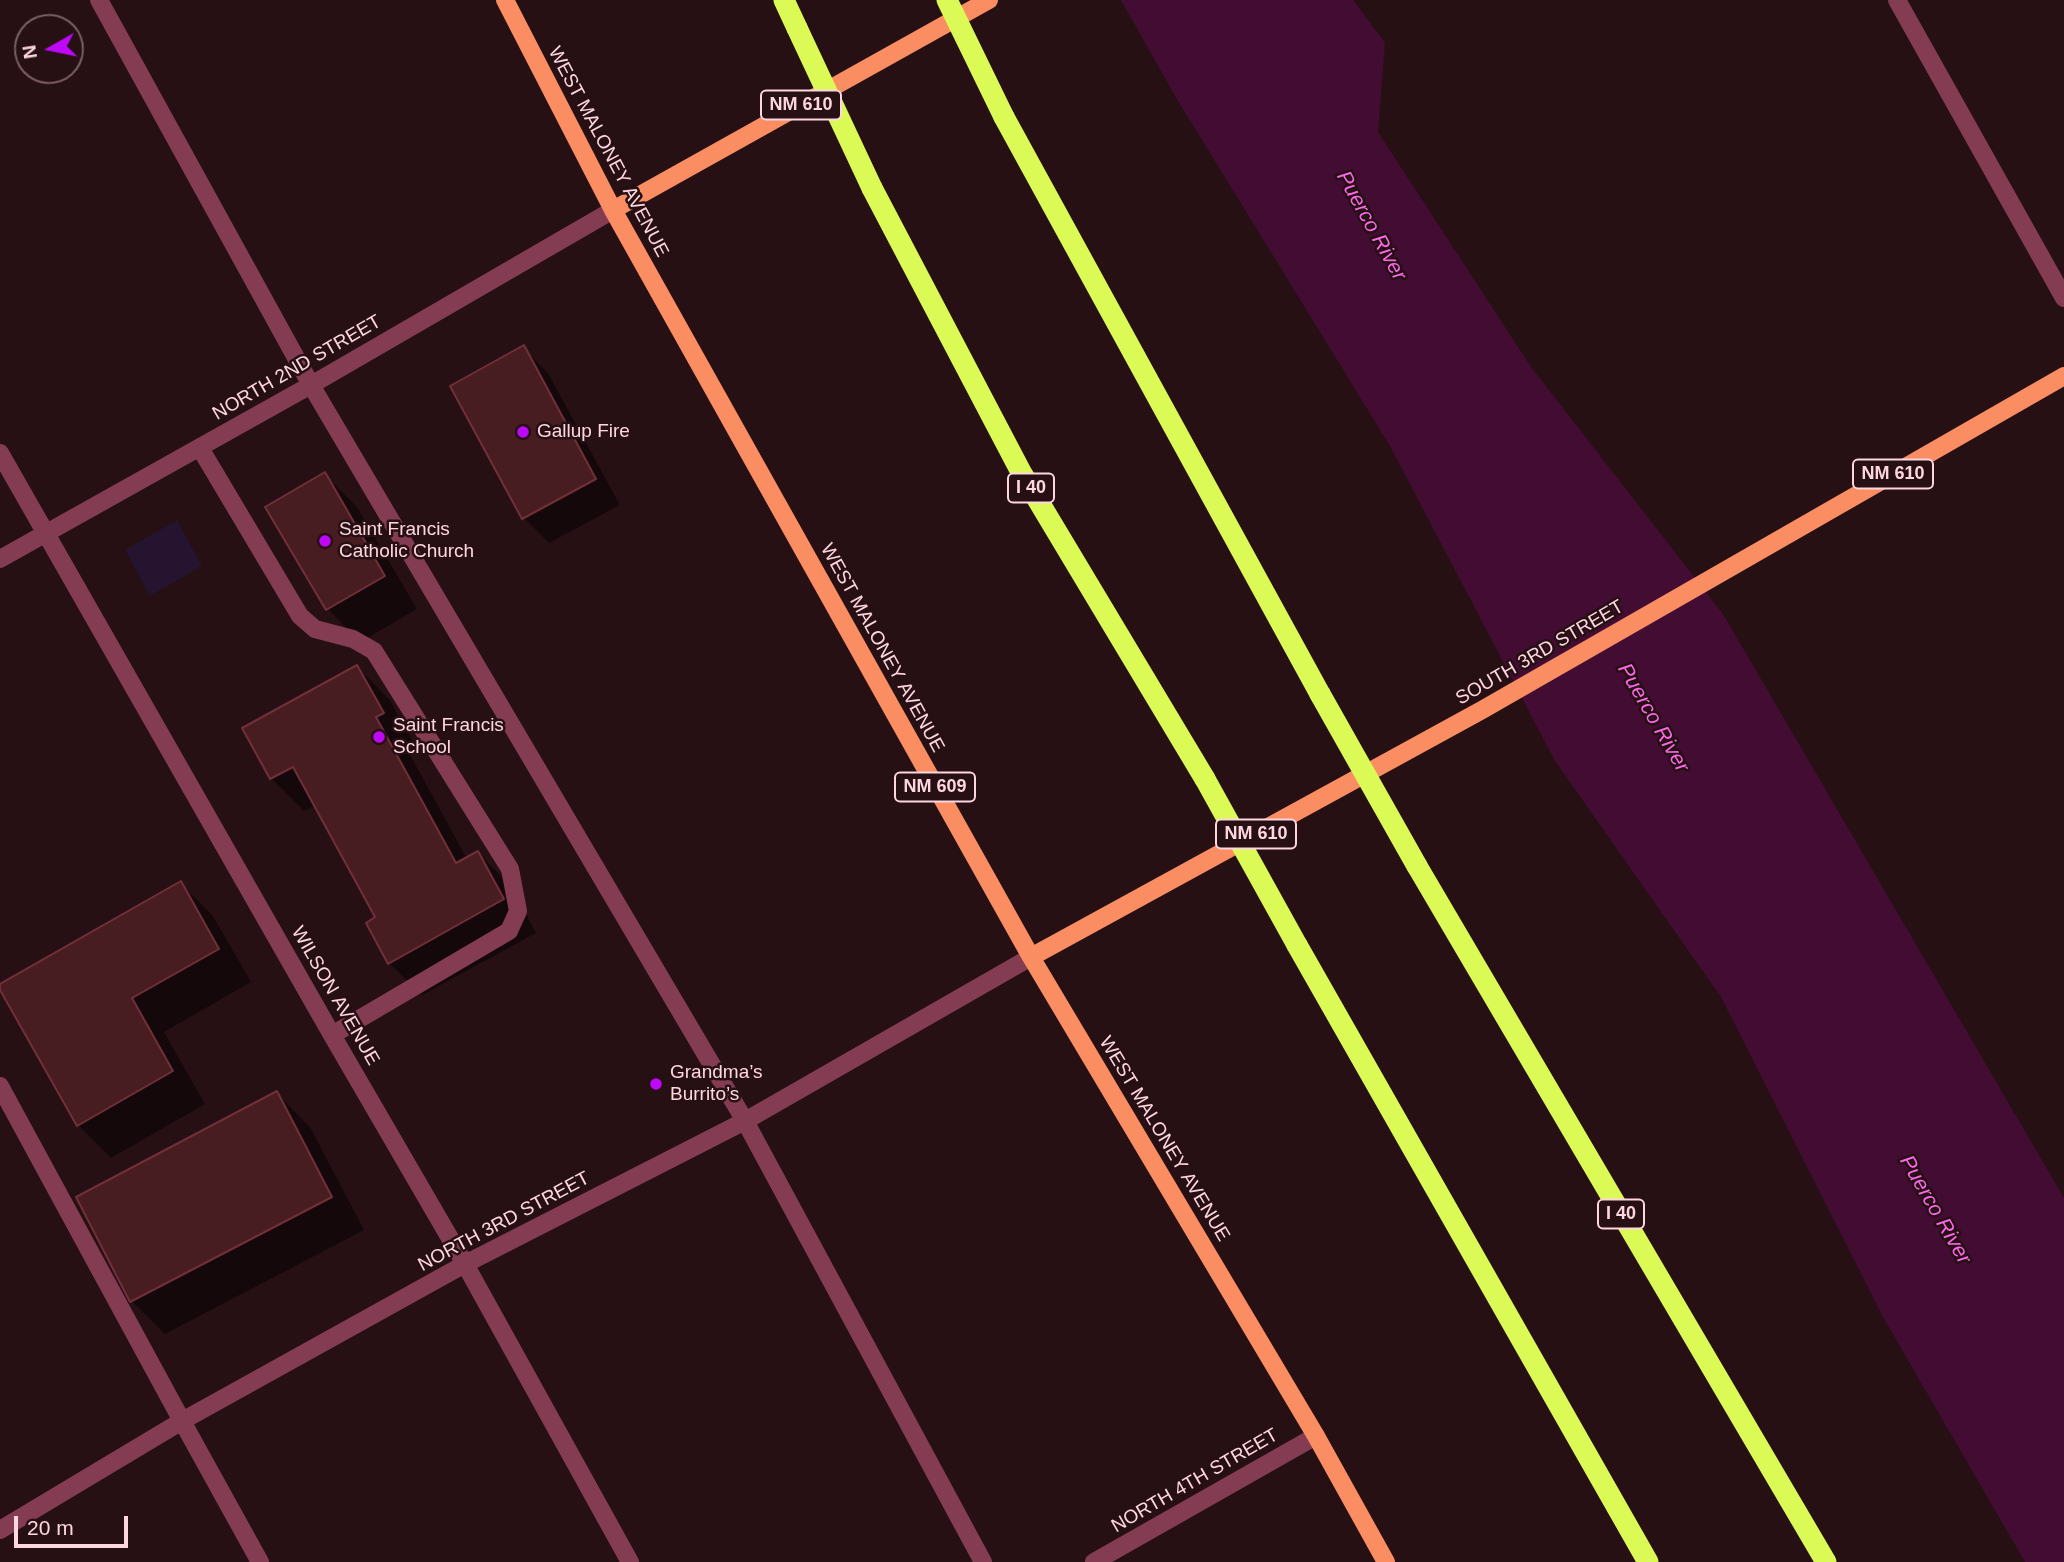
<!DOCTYPE html>
<meta charset="utf-8">
<style>
body{margin:0}
#map{position:relative;width:2064px;height:1562px;overflow:hidden;background:#261014;font-family:Helvetica,sans-serif}
canvas{display:block}
.north{position:absolute;left:14px;top:14px;width:70px;height:70px;box-sizing:border-box;background:#261014;border:2px solid #7c5f65;border-radius:50%;rotate:261deg;font-size:19px;font-weight:700;line-height:28px;text-align:center;color:#fed6df}
.north::after{content:'';display:block;margin:auto;width:24px;height:32px;background:#bf08f8;clip-path:polygon(50% 0,100% 100%,50% 72%,0 100%)}
.scale{position:absolute;left:14px;top:1516px;width:114px;height:32px;box-sizing:border-box;border:4px solid #fed6df;border-top:0;padding-left:9px;font-size:21px;line-height:24px;white-space:nowrap;color:#fed6df;-webkit-text-stroke:5px #261014;paint-order:stroke}
</style>
<div id="map">
<canvas width="2064" height="1562"></canvas>
<div class="north">N</div>
<div class="scale">20 m</div>
</div>
<script>
const c = document.querySelector('canvas').getContext('2d');
c.lineJoin = 'round';
function fillPath(path, color) {
  c.fillStyle = color;
  c.fill(path, 'evenodd');
}
function shape(rows) {
  const path = new Path2D();
  for (const r of rows) {
    path.moveTo(r[0], r[1]);
    for (let i = 2; i < r.length; i += 2) path.lineTo(r[i], r[i + 1]);
  }
  return path;
}
function stroke(path, color, width, dash) {
  c.strokeStyle = color;
  c.lineWidth = width;
  c.lineCap = dash ? 'butt' : 'round';
  c.setLineDash(dash || []);
  c.stroke(path);
}
function write(font, color, halo, rows, align = 'center') {
  c.font = font + ' Helvetica,sans-serif';
  c.lineWidth = 5;
  c.setLineDash([]);
  c.textBaseline = 'middle';
  c.strokeStyle = halo;
  c.fillStyle = color;
  for (const [text, x, y, turn = 0] of rows) {
    c.save();
    c.translate(x, y);
    c.rotate((+turn || 0) * Math.PI / 180);
    c.textAlign = isNaN(turn) ? turn : align;
    if (halo) c.strokeText(text, 0, 0);
    c.fillText(text, 0, 0);
    c.restore();
  }
}
fillPath(shape([
 [177,520,202,566,150,596,125,550]
]), '#251330');
fillPath(shape([
 [1121,0,1353,0,1385,43,1378,132,1531,367,1723,614,2064,1198,2064,1562,2025,1562,1883,1317,1721,997,1555,761,1390,446,1175,96]
]), '#430c33');
fillPath(shape([
 [523,348,548,373,620,505,549,543,524,518,452,386],
 [324,474,357,507,417,609,360,642,328,609,268,507],
 [357,667,390,700,415,746,408,751,467,859,478,853,511,886,536,933,422,995,389,963,378,918,316,805,304,811,271,778],
 [180,883,213,916,251,982,164,1032,205,1104,111,1158,78,1125,0,986],
 [277,1094,310,1127,364,1230,165,1334,132,1301]
]), '#0007');
const building = shape([
 [524,345,596,479,522,519,450,386,524,345],
 [325,472,385,576,326,610,265,507,325,472],
 [357,665,384,713,376,717,456,863,478,851,504,899,388,964,366,923,375,917,293,767,270,779,242,728,357,665],
 [181,881,219,949,132,998,173,1071,77,1126,0,990,0,984,181,881],
 [277,1091,332,1197,130,1302,76,1197,277,1091]
]);
fillPath(building, '#471d22');
stroke(building, '#722f39', 2);
stroke(shape([
 [99,0,311,385,745,1121,983,1562],
 [1897,0,2064,298],
 [200,448,300,616,315,629,353,639,374,651,510,869,518,911,509,931,332,1035],
 [0,453,332,1035,465,1264,630,1562],
 [0,559,311,385,613,210],
 [0,1086,182,1421,260,1562],
 [0,1530,182,1421,465,1264,745,1121,1031,957],
 [1094,1562,1316,1436]
]), '#843c52', 18);
stroke(shape([
 [505,0,613,210,1031,957,1316,1436,1386,1562],
 [613,210,989,0],
 [1031,957,1482,710,2064,376]
]), '#fa8d61', 18);
stroke(shape([
 [784,0,797,28],
 [1004,117,1320,694],
 [872,188,1021,472,1205,779],
 [1417,866,1826,1562],
 [1297,945,1648,1562]
]), '#dcfa55', 21);
stroke(shape([
 [947,0,1004,117],
 [797,28,872,188],
 [1320,694,1417,866],
 [1205,779,1297,945]
]), '#dcfa55', 21);
for (const [x, y, r, color] of [
 [523,432,7,"#bf08f8"],
 [325,541,7,"#bf08f8"],
 [379,737,7,"#bf08f8"],
 [656,1084,7,"#bf08f8"]
]) {
  const dot = new Path2D();
  dot.arc(x, y, r, 0, 2 * Math.PI);
  c.fillStyle = color;
  c.fill(dot);
  stroke(dot, '#261014', 2.5);
}
for (const [x, y, w] of [
 [801,105,80],
 [1893,474,80],
 [1031,488,46],
 [935,787,80],
 [1256,834,80],
 [1621,1214,46]
]) {
  const box = new Path2D();
  box.roundRect(x - w / 2, y - 14.5, w, 29, 5);
  c.fillStyle = '#261014';
  c.fill(box);
  stroke(box, '#fed6df', 2);
}
write('bold 18px', '#fed6df', null, [
 ["NM 610",801,105],
 ["NM 610",1893,474],
 ["I 40",1031,488],
 ["NM 609",935,787],
 ["NM 610",1256,834],
 ["I 40",1621,1214]
]);
write('19px', '#fed6df', '#261014', [
 ["WEST MALONEY AVENUE",608,152,62],
 ["NORTH 2ND STREET",297,368,-30],
 ["WEST MALONEY AVENUE",882,648,61],
 ["SOUTH 3RD STREET",1540,653,-30],
 ["WILSON AVENUE",335,996,60],
 ["WEST MALONEY AVENUE",1164,1139,59],
 ["NORTH 3RD STREET",504,1222,-28],
 ["NORTH 4TH STREET",1195,1481,-30]
]);
write('19px', '#fed6df', '#261014', [
 ["Gallup Fire",537,432],
 ["Saint Francis",339,530],
 ["Catholic Church",339,552],
 ["Saint Francis",393,726],
 ["School",393,748],
 ["Grandma’s",670,1073],
 ["Burrito’s",670,1095]
], 'left');
write('italic 21px', '#fb67e8', '#261014', [
 ["Puerco River",1371,226,61],
 ["Puerco River",1653,718,60],
 ["Puerco River",1935,1210,60]
]);
</script>
